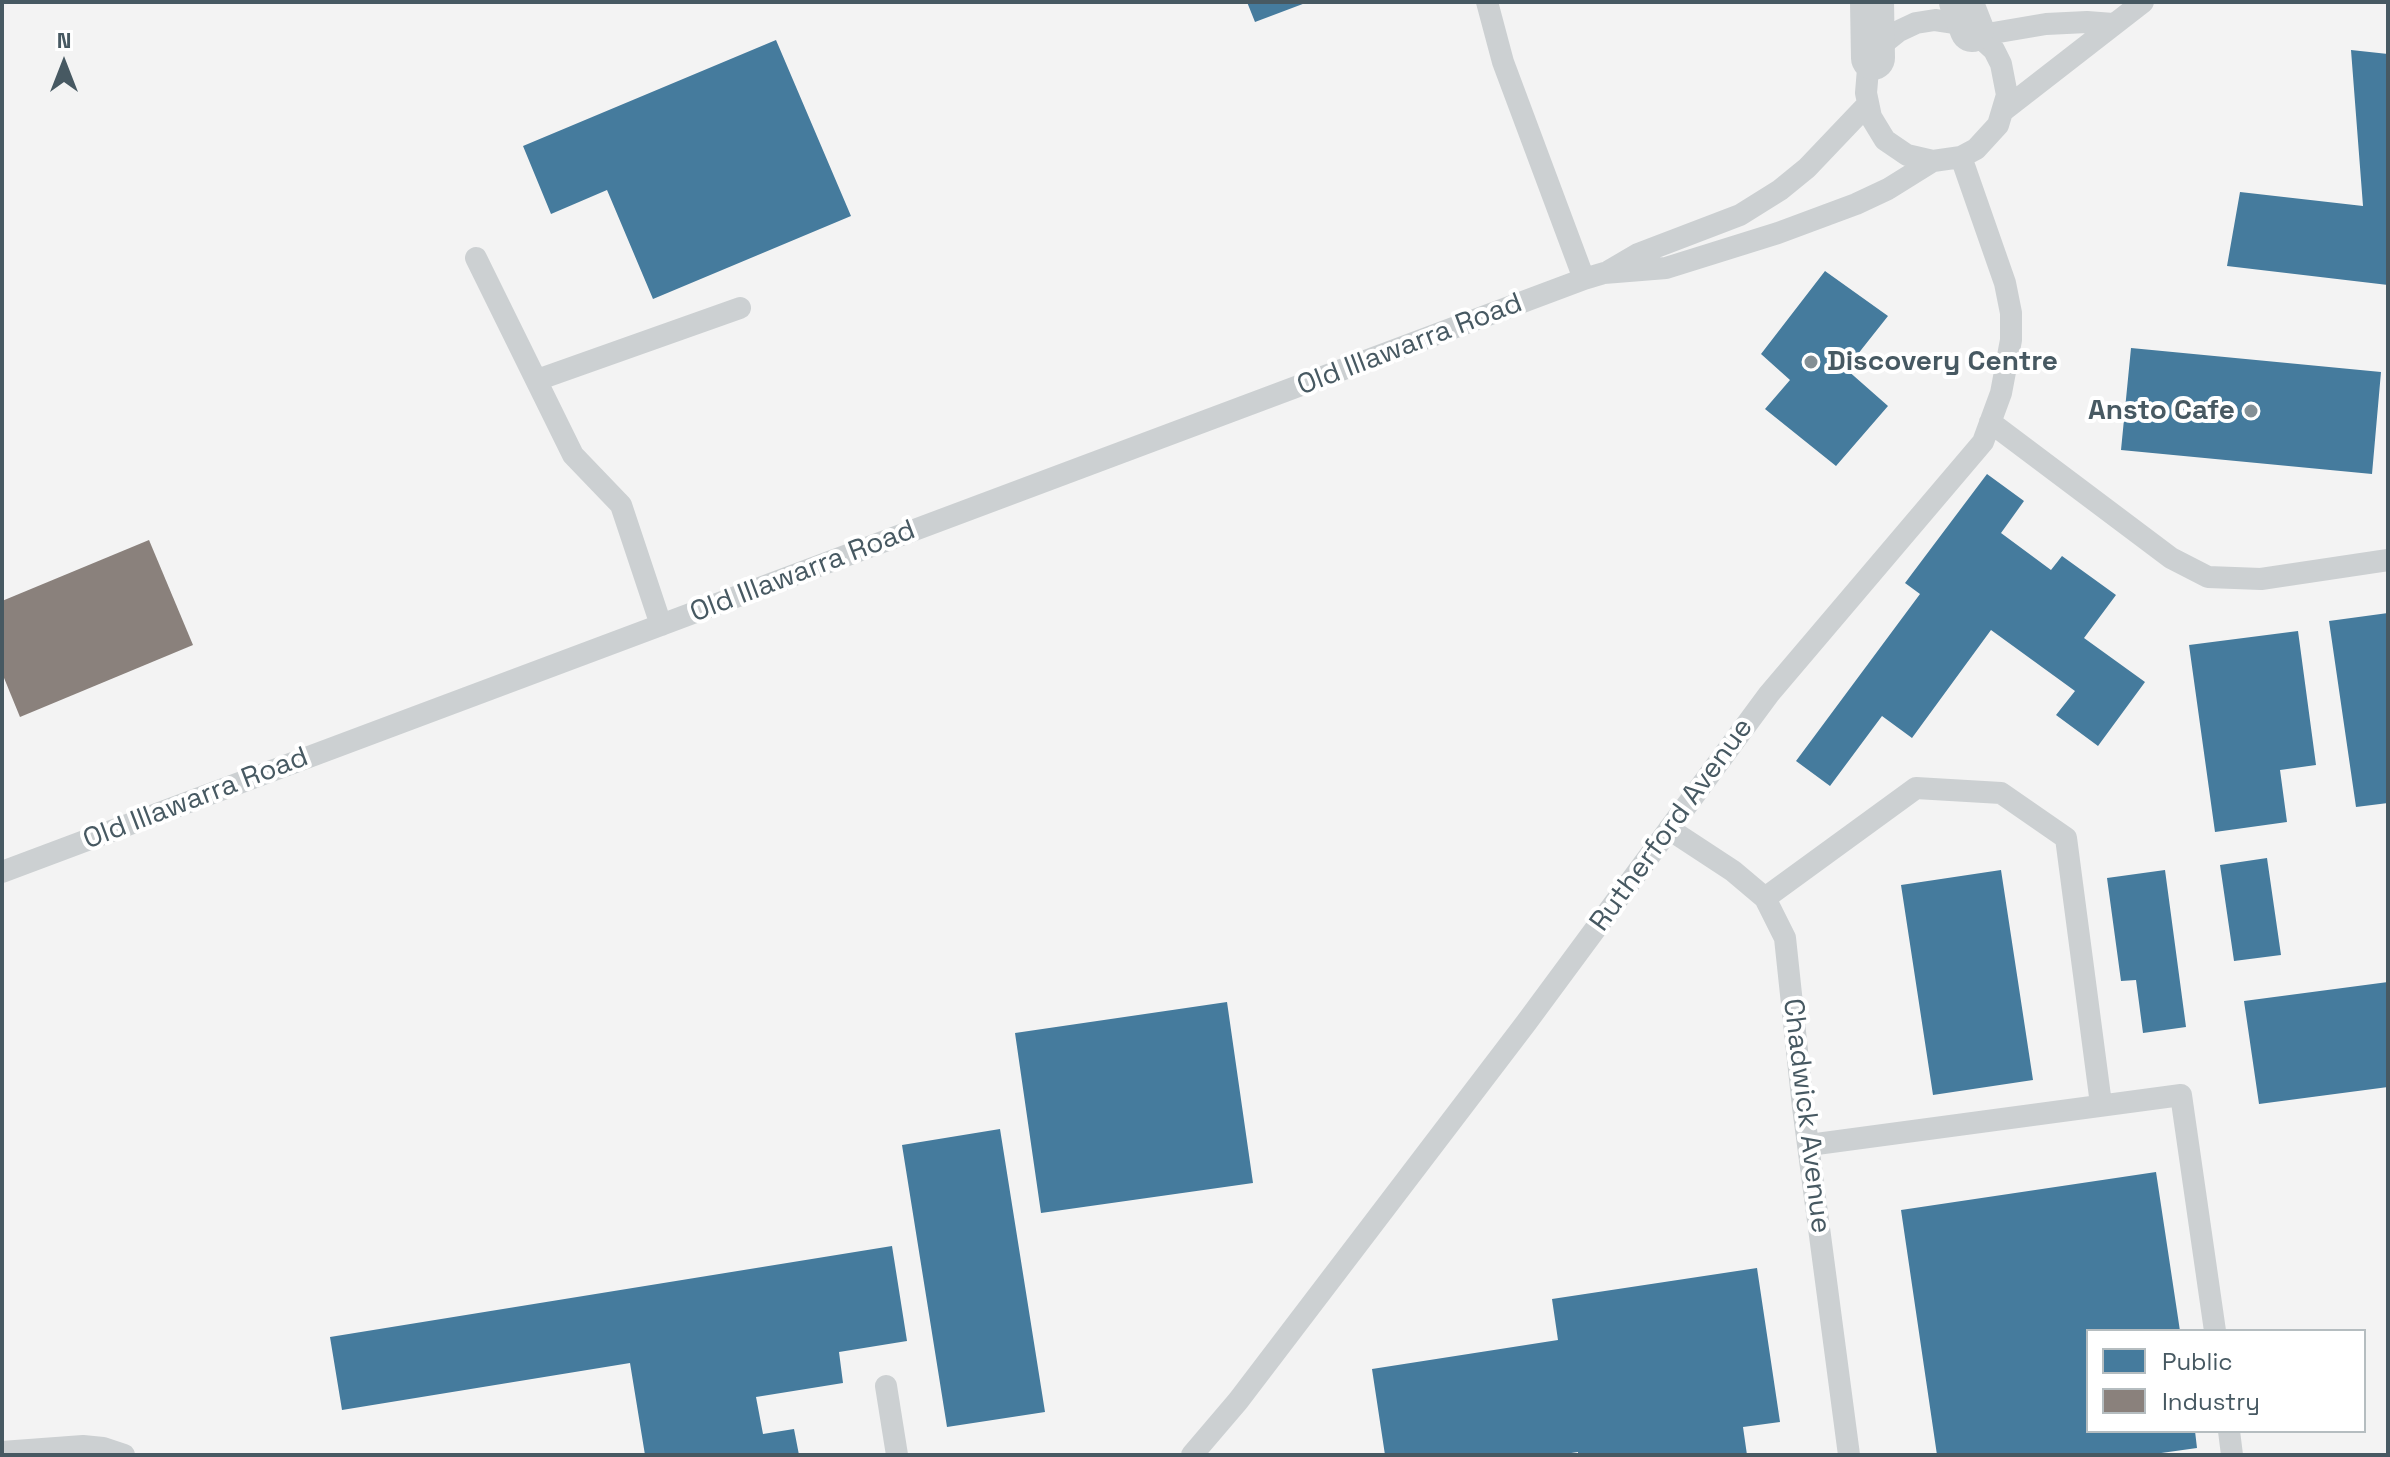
<!DOCTYPE html>
<style>
body{margin:0}
#map{position:relative;width:2390px;height:1457px;overflow:hidden;background:#f3f3f3;font-family:"Space Grotesk",sans-serif}
canvas{display:block}
.frame{position:absolute;inset:0;border:4px solid #475962;pointer-events:none}
.legend{position:absolute;left:2086px;top:1329px;width:280px;height:104px;box-sizing:border-box;background:#fff;border:2px solid #b5bdc0;margin:0;padding:10px 14px;list-style:none;font-size:24px;color:#475962}
.legend li{display:flex;align-items:center;gap:16px;height:40px}
.legend b{width:40px;border:2px solid #b5bdc0}
.north{position:absolute;left:24px;top:24px;width:80px;height:80px;-webkit-text-stroke:6px #fff;paint-order:stroke;rotate:0deg;font-size:22px;font-weight:700;line-height:32px;text-align:center;color:#475962}
.north::after{content:'';display:block;margin:auto;width:28px;height:36px;background:#475962;clip-path:polygon(50% 0,100% 100%,50% 72%,0 100%)}
</style>
<div id="map">
<canvas width="2390" height="1457"></canvas>
<div class="frame"></div>
<ul class="legend">
<li><b style="height:22px;background:#457b9d"></b>Public</li>
<li><b style="height:22px;background:#8a817c"></b>Industry</li>
</ul>
<div class="north">N</div>
</div>
<script>
const c = document.querySelector('canvas').getContext('2d');
c.lineJoin = 'round';
function fillPath(path, color) {
  c.fillStyle = color;
  c.fill(path, 'evenodd');
}
function shape(rows) {
  const path = new Path2D();
  for (const r of rows) {
    path.moveTo(r[0], r[1]);
    for (let i = 2; i < r.length; i += 2) path.lineTo(r[i], r[i + 1]);
  }
  return path;
}
function stroke(path, color, width, dash) {
  c.strokeStyle = color;
  c.lineWidth = width;
  c.lineCap = dash ? 'butt' : 'round';
  c.setLineDash(dash || []);
  c.stroke(path);
}
function write(font, color, halo, rows, align = 'center') {
  c.font = font + ' "Space Grotesk",sans-serif';
  c.lineWidth = 8;
  c.setLineDash([]);
  c.textBaseline = 'middle';
  c.strokeStyle = halo;
  c.fillStyle = color;
  for (const [text, x, y, turn = 0] of rows) {
    c.save();
    c.translate(x, y);
    c.rotate((+turn || 0) * Math.PI / 180);
    c.textAlign = isNaN(turn) ? turn : align;
    if (halo) c.strokeText(text, 0, 0);
    c.fillText(text, 0, 0);
    c.restore();
  }
}
fillPath(shape([
 [1247,2,1308,2,1255,22],
 [776,40,851,216,653,299,607,190,551,214,523,146],
 [2351,50,2388,54,2388,285,2227,266,2240,192,2363,206],
 [1825,271,1888,316,1846,369,1888,406,1836,466,1765,409,1790,380,1761,354],
 [2131,348,2381,372,2372,474,2121,450],
 [1987,474,2024,501,2001,533,2051,570,2062,556,2116,595,2084,638,2145,682,2098,746,2056,715,2075,691,1991,630,1912,738,1882,716,1830,786,1796,761,1920,594,1905,583],
 [2388,613,2388,803,2356,807,2329,621],
 [2298,631,2316,765,2280,770,2287,822,2215,832,2189,645],
 [2267,858,2281,955,2234,961,2220,865],
 [2001,870,2033,1080,1933,1095,1901,885],
 [2165,870,2186,1027,2143,1033,2136,980,2121,981,2107,878],
 [2388,982,2388,1087,2259,1104,2244,1001],
 [1227,1002,1253,1183,1041,1213,1015,1033],
 [1000,1129,1045,1412,947,1427,902,1145],
 [2156,1172,2180,1331,2088,1331,2088,1431,2195,1431,2197,1448,2147,1455,1937,1455,1901,1210],
 [892,1246,907,1341,839,1352,843,1383,756,1397,763,1434,794,1429,799,1455,645,1455,630,1363,342,1410,330,1337],
 [1757,1268,1780,1422,1743,1427,1747,1455,1578,1455,1578,1452,1558,1455,1385,1455,1372,1369,1558,1340,1552,1299]
]), '#457b9d');
fillPath(shape([
 [149,540,193,645,20,717,2,673,2,601]
]), '#8a817c');
stroke(shape([
 [1487,2,1503,62,1584,279],
 [1984,39,1993,33,2046,24,2087,22,2113,24],
 [2004,110,2143,2],
 [476,258,573,455,621,505,661,625],
 [1609,271,1638,254,1740,215,1780,190,1807,168,1867,105],
 [537,380,740,308],
 [1990,422,2171,558,2208,577,2261,579,2388,560],
 [1669,829,1733,871,1765,898,1785,938,1803,1107,1849,1455],
 [2,872,1584,279,1604,273,1666,268,1778,233,1856,204,1888,189,1933,161,1961,157,1976,149,1998,125,2007,95,2001,64,1994,50,1972,30,1955,23,1935,20,1916,23,1899,31,1884,43,1868,69,1866,93,1871,117,1885,140,1907,155,1933,161],
 [1765,898,1916,788,2001,793,2066,838,2101,1104],
 [1809,1145,2181,1095,2215,1331],
 [886,1386,897,1455],
 [2229,1431,2232,1455],
 [2,1452,83,1446,103,1448,124,1455],
 [1192,1455,1238,1401,1526,1023,1769,694,1983,442,2001,393,2011,340,2011,313,2005,283,1961,157]
]), '#ccd0d2', 22);
stroke(shape([
 [1872,2,1873,58],
 [1961,2,1972,30]
]), '#ccd0d2', 44);
for (const [x, y, r, color] of [
 [1811,362,8,"#838f95"],
 [2251,411,8,"#838f95"]
]) {
  const dot = new Path2D();
  dot.arc(x, y, r, 0, 2 * Math.PI);
  c.fillStyle = color;
  c.fill(dot);
  stroke(dot, '#fff', 3);
}
write('28px', '#475962', '#fff', [
 ["Old Illawarra Road",1410,345,-21],
 ["Old Illawarra Road",803,572,-21],
 ["Old Illawarra Road",196,799,-21],
 ["Rutherford Avenue",1672,825,-54],
 ["Chadwick Avenue",1806,1116,83]
]);
write('bold 28px', '#475962', '#fff', [
 ["Discovery Centre",1827,362],
 ["Ansto Cafe",2235,411,"right"]
], 'left');
</script>
